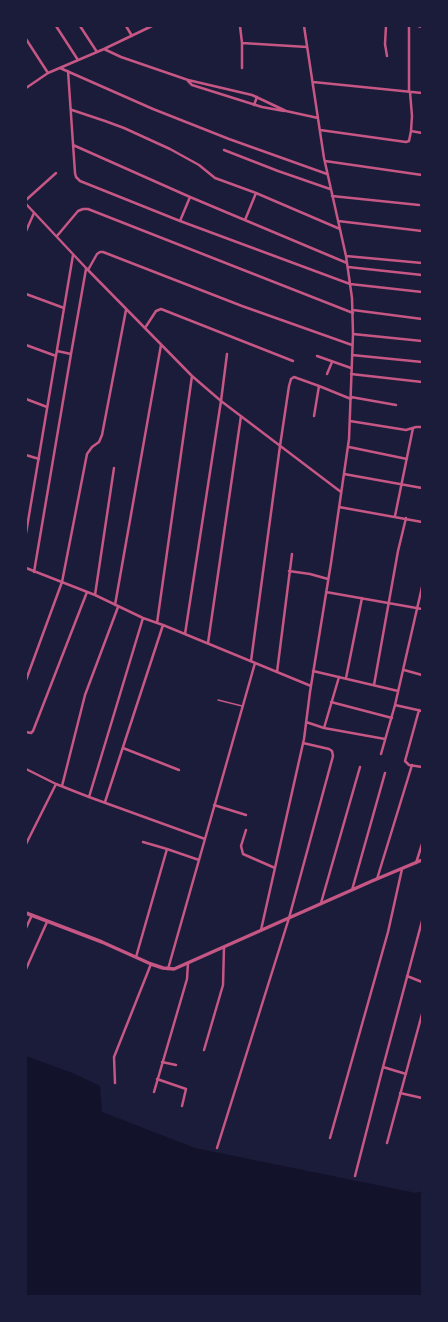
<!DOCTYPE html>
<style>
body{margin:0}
#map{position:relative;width:448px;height:1322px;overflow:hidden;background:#1b1b3a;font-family:Helvetica,sans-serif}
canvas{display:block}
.frame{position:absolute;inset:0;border:27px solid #1b1b3a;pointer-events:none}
</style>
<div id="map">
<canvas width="448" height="1322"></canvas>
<div class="frame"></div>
</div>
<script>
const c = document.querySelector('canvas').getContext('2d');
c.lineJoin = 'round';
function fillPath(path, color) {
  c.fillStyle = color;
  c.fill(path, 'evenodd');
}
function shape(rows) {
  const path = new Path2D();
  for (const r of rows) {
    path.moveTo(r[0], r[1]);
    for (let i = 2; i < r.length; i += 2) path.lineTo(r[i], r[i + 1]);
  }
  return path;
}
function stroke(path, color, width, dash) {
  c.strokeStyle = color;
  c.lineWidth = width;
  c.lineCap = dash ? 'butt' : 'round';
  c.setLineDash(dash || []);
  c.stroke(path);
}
fillPath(shape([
 [26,1056,75,1074,100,1086,102,1112,195,1148,416,1193,422,1191,422,1296,26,1296]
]), '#12122b');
stroke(shape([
 [218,700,242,706]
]), '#c65784', 1.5);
stroke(shape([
 [56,26,78,60],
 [80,26,97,52],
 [126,26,132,36],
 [240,26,242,43,242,68],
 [386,26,385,44,387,56],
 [409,26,409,92],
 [418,26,422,27],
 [26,39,48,73],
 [242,43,307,47],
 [104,49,121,57,188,80,252,95,286,111,318,118],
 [60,68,153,109,229,139,327,174],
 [68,71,75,173,76,177,80,181,180,221,350,284,422,292],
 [188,81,192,85,262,107,284,111],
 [313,82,422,93],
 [26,88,48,73,104,49,152,26],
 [410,92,412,116,411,131],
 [254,105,257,97],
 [72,110,105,121,124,128,170,149,199,165,215,178,256,193,340,229],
 [320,130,406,142,409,141,411,131,422,133],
 [73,145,190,197,347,263],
 [224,150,278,171,330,189],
 [325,161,422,175],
 [332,196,419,205],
 [26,200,56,173],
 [26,204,86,268,192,376,221,401,341,492],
 [245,220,256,193],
 [180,221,190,197],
 [338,221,422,231],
 [26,231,34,213],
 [57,236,78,211,83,209,88,209,353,313],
 [346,256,422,263],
 [348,267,422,275],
 [88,270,97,254,100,252,103,252,242,306,352,345],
 [26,294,64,308],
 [353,310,422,319],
 [145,328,156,311,161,309,293,361],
 [353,334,422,341],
 [26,345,56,356],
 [57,351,71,354,86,269],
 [352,355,422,362],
 [317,356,351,368],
 [327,374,332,362],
 [351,374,422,382],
 [351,397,396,405],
 [26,399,47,407],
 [314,416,319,386],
 [350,421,406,430,416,427,422,427],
 [349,447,407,459],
 [26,455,39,459],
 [344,474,422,488],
 [339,507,422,522],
 [395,516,413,428],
 [26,533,73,255],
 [26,568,95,595,143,618,163,625,311,686],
 [289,571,310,574,328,579],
 [34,572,71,354],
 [326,592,422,609],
 [95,595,114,468],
 [115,605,161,345],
 [157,623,192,376],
 [185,634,221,401,227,354],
 [208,643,241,416],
 [251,661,280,446,289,386,291,379,294,377,319,386,351,399],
 [404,670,422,675],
 [313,671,398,691],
 [277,672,292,554],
 [346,678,362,598],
 [26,680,62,582,87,454,92,447,99,442,102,435,126,310],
 [374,685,398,551,406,518],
 [331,702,392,718],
 [395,705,422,711],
 [419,710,405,761,409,765,422,767],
 [306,722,324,728,385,739],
 [324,728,339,677],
 [26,732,31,733,33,731,87,592],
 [123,748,179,770],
 [381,754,395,705,422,587],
 [26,769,56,784,89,797,205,839],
 [62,786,85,695,118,607],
 [89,797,143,618],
 [105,802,163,625],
 [214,805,246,815],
 [246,830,241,846,243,854,275,868],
 [143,842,167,849,199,860],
 [26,844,56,784],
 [416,863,422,844],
 [377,879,412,765],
 [352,890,385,773],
 [321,903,360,767],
 [26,928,32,915],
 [261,930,304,739,310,692,331,563,349,439,353,334,352,298,346,256,324,158,304,26],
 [136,957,167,849],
 [26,969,47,922],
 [168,969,255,663],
 [407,976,422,982],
 [204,1050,223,985,224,947],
 [162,1062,176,1065],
 [383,1067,406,1074],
 [157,1079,186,1089,182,1106],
 [115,1083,114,1057,151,964],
 [154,1092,187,979,188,963],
 [400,1093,422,1098],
 [330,1138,388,932,402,869],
 [387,1143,422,1014],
 [217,1148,289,918,333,756,332,751,329,749,303,743],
 [355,1176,383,1067,422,921]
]), '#c65784', 2.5);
stroke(shape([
 [26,913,102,942,151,964,163,968,174,969,372,881,422,860]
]), '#c65784', 3.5);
</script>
